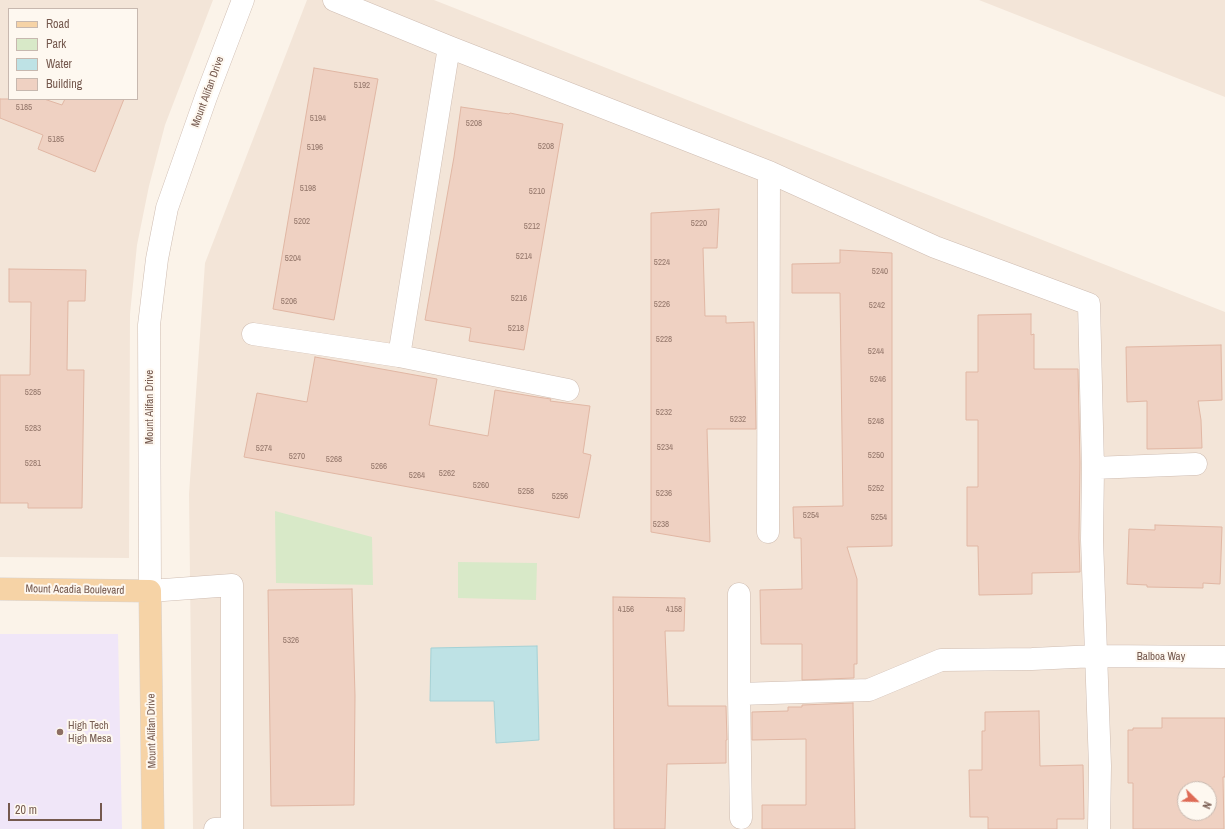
<!DOCTYPE html>
<style>
body{margin:0}
#map{position:relative;width:1225px;height:829px;overflow:hidden;background:#fbf3e9;font-family:"Archivo Narrow",sans-serif}
canvas{display:block}
.legend{position:absolute;left:8px;top:8px;width:130px;height:92px;box-sizing:border-box;background:#fef8f0;border:1px solid #c7b8af;margin:0;padding:5px 7px;list-style:none;font-size:12px;color:#75594e}
.legend li{display:flex;align-items:center;gap:8px;height:20px}
.legend b{width:20px;border:1px solid #c7b8af}
.north{position:absolute;left:1177px;top:781px;width:40px;height:40px;box-sizing:border-box;background:#fef8f0;border:1px solid #c7b8af;border-radius:50%;rotate:113deg;font-size:11px;font-weight:700;line-height:16px;text-align:center;color:#75594e}
.north::after{content:'';display:block;margin:auto;width:14px;height:18px;background:#de6b56;clip-path:polygon(50% 0,100% 100%,50% 72%,0 100%)}
.scale{position:absolute;left:8px;top:803px;width:94px;height:18px;box-sizing:border-box;border:2px solid #75594e;border-top:0;padding-left:5px;font-size:12px;line-height:14px;white-space:nowrap;color:#75594e;-webkit-text-stroke:3px #fef8f0;paint-order:stroke}
</style>
<div id="map">
<canvas width="1225" height="829"></canvas>
<ul class="legend">
<li><b style="height:5px;background:#f6d3a6"></b>Road</li>
<li><b style="height:11px;background:#d8e9c8"></b>Park</li>
<li><b style="height:11px;background:#bee2e5"></b>Water</li>
<li><b style="height:11px;background:#efd1c2"></b>Building</li>
</ul>
<div class="north">N</div>
<div class="scale">20 m</div>
</div>
<script>
const c = document.querySelector('canvas').getContext('2d');
c.lineJoin = 'round';
function fillPath(path, color) {
  c.fillStyle = color;
  c.fill(path, 'evenodd');
}
function shape(rows) {
  const path = new Path2D();
  for (const r of rows) {
    path.moveTo(r[0], r[1]);
    for (let i = 2; i < r.length; i += 2) path.lineTo(r[i], r[i + 1]);
  }
  return path;
}
function stroke(path, color, width, dash) {
  c.strokeStyle = color;
  c.lineWidth = width;
  c.lineCap = dash ? 'butt' : 'round';
  c.setLineDash(dash || []);
  c.stroke(path);
}
function write(font, color, halo, rows, align = 'center') {
  c.font = font + ' "Archivo Narrow",sans-serif';
  c.lineWidth = 4;
  c.setLineDash([]);
  c.textBaseline = 'middle';
  c.strokeStyle = halo;
  c.fillStyle = color;
  for (const [text, x, y, turn = 0] of rows) {
    c.save();
    c.translate(x, y);
    c.rotate((+turn || 0) * Math.PI / 180);
    c.textAlign = isNaN(turn) ? turn : align;
    if (halo) c.strokeText(text, 0, 0);
    c.fillText(text, 0, 0);
    c.restore();
  }
}
fillPath(shape([
 [0,0,213,0,165,125,149,186,137,245,130,314,129,558,0,557],
 [9,9,137,9,137,99,9,99],
 [307,0,434,0,1225,312,1225,829,193,829,189,494,205,263],
 [1185,789,1209,789,1209,813,1185,813],
 [979,0,1225,0,1225,97]
]), '#f3e5d8');
fillPath(shape([
 [0,634,118,634,122,829,0,829]
]), '#f0e6f8');
fillPath(shape([
 [275,511,372,537,373,585,276,583],
 [458,562,537,563,536,600,458,598]
]), '#d8e9c8');
const water = shape([
 [537,646,539,740,496,743,494,701,430,701,431,648,537,646]
]);
fillPath(water, '#bee2e5');
stroke(water, '#a5d2d6', 1);
const building = shape([
 [314,68,378,79,334,320,273,309,314,68],
 [0,99,44,99,62,105,65,99,124,99,95,172,38,149,43,135,0,118,0,99],
 [461,107,509,114,510,113,563,124,524,350,469,341,471,328,425,320,454,157,461,107],
 [719,209,717,248,703,248,705,316,726,316,726,323,754,322,756,429,707,429,710,542,651,532,651,213,719,209],
 [840,250,892,253,892,546,847,547,857,579,857,664,854,664,854,678,802,680,802,644,761,644,760,590,802,589,801,538,794,538,793,507,843,506,840,293,792,293,792,264,840,263,840,250],
 [9,269,86,270,85,301,68,301,67,370,84,370,82,508,28,508,28,503,0,503,0,375,30,375,31,302,9,302,9,269],
 [1031,314,1031,335,1034,334,1034,369,1078,369,1080,463,1079,538,1080,572,1032,573,1032,594,979,595,978,546,967,546,967,487,978,487,978,420,966,420,966,372,978,372,978,315,1031,314],
 [1221,345,1222,400,1198,401,1201,420,1202,448,1147,449,1147,401,1127,402,1126,347,1221,345],
 [315,357,437,379,429,425,488,436,495,390,537,397,551,399,550,401,590,406,583,453,591,455,579,518,244,457,257,393,307,402,315,357],
 [1155,525,1222,527,1220,584,1203,583,1203,588,1147,587,1147,585,1127,584,1129,529,1155,530,1155,525],
 [352,589,355,696,354,805,271,806,268,590,352,589],
 [613,597,685,598,684,631,665,631,668,706,726,706,727,740,726,740,726,763,667,764,665,829,614,829,613,597],
 [853,703,855,829,762,829,762,805,806,805,806,739,752,740,752,712,788,711,788,707,802,707,802,705,853,703],
 [1039,711,1040,766,1083,765,1084,819,1057,819,1057,829,988,829,988,817,970,817,969,770,982,770,982,731,985,731,985,712,1039,711],
 [1162,718,1225,718,1225,777,1223,777,1224,829,1133,829,1133,783,1128,783,1128,730,1133,730,1133,728,1162,728,1162,718],
 [1185,789,1209,789,1209,813,1185,813,1185,789]
]);
fillPath(building, '#efd1c2');
stroke(building, '#e1b7a4', 1);
const minor = shape([
 [334,0,449,47,769,172,935,247,1089,304,1093,468,1092,540,1100,766,1099,829],
 [449,47,399,356,568,390],
 [253,334,399,356],
 [1093,468,1196,464],
 [768,532,769,172],
 [739,694,739,594],
 [741,818,739,694,869,690,941,660,1032,659,1096,656,1225,657],
 [215,829,232,828,232,585,150,591,149,325,157,259,167,208,206,97,243,0]
]);
const major = shape([
 [0,589,150,591,153,829]
]);
stroke(minor, '#cfbdb2', 23);
stroke(major, '#d8d1cd', 23);
stroke(minor, '#fff', 22);
stroke(major, '#f6d3a6', 22);
for (const [x, y, r, color] of [
 [60,732,4,"#8d6e63"]
]) {
  const dot = new Path2D();
  dot.arc(x, y, r, 0, 2 * Math.PI);
  c.fillStyle = color;
  c.fill(dot);
  stroke(dot, '#fef8f0', 1.5);
}
write('9px', '#94776b', null, [
 ["5192",362,86],
 ["5185",24,108],
 ["5194",318,119],
 ["5208",474,124],
 ["5185",56,140],
 ["5208",546,147],
 ["5196",315,148],
 ["5198",308,189],
 ["5210",537,192],
 ["5202",302,222],
 ["5220",699,224],
 ["5212",532,227],
 ["5214",524,257],
 ["5204",293,259],
 ["5224",662,263],
 ["5240",880,272],
 ["5216",519,299],
 ["5206",289,302],
 ["5226",662,305],
 ["5242",877,306],
 ["5218",516,329],
 ["5228",664,340],
 ["5244",876,352],
 ["5246",878,380],
 ["5285",33,393],
 ["5232",664,413],
 ["5232",738,420],
 ["5248",876,422],
 ["5283",33,429],
 ["5234",665,448],
 ["5274",264,449],
 ["5250",876,456],
 ["5270",297,457],
 ["5268",334,460],
 ["5281",33,464],
 ["5266",379,467],
 ["5262",447,474],
 ["5264",417,476],
 ["5260",481,486],
 ["5252",876,489],
 ["5258",526,492],
 ["5236",664,494],
 ["5256",560,497],
 ["5254",811,516],
 ["5254",879,518],
 ["5238",661,525],
 ["4156",626,610],
 ["4158",674,610],
 ["5326",291,641]
]);
write('11px', '#75594e', '#fef8f0', [
 ["Mount Alifan Drive",208,92,-70],
 ["Mount Alifan Drive",150,407,-90],
 ["Mount Acadia Boulevard",75,590,1],
 ["Balboa Way",1161,657],
 ["Mount Alifan Drive",152,731,-91]
]);
write('11px', '#785e54', '#fef8f0', [
 ["High Tech",68,726],
 ["High Mesa",68,739]
], 'left');
</script>
